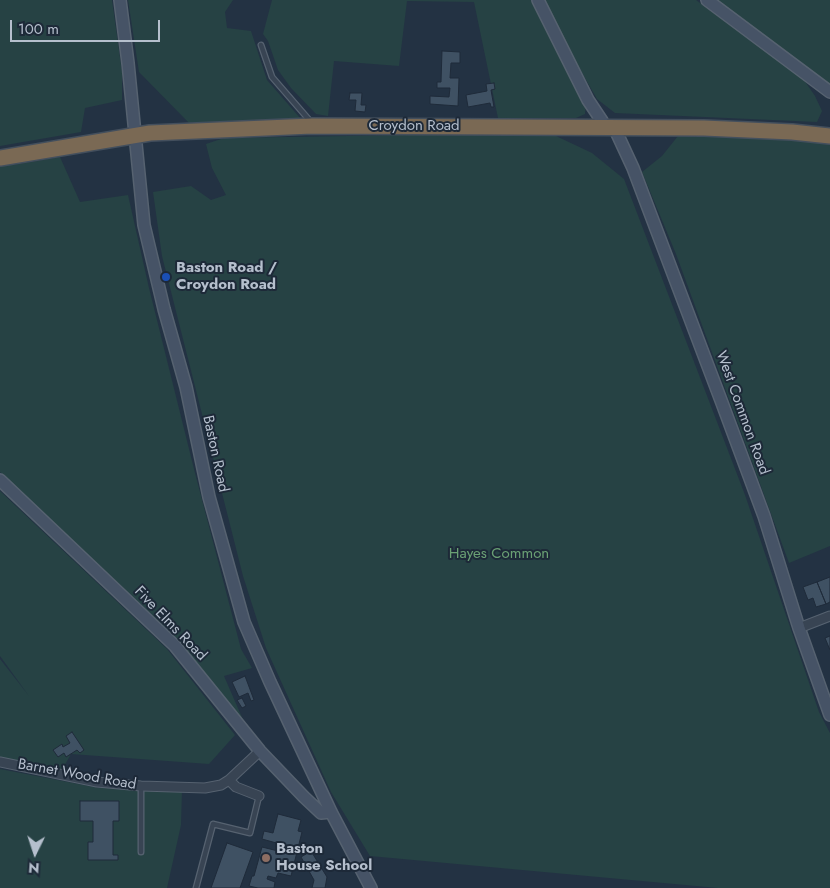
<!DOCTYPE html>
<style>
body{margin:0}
#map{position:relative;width:830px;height:888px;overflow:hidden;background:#233243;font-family:Jost,sans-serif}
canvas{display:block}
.north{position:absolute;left:10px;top:828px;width:50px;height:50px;-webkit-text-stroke:4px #1d2938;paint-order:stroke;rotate:184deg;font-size:14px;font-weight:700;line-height:20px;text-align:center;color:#b5bfcd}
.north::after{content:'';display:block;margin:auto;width:18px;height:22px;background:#b5bfcd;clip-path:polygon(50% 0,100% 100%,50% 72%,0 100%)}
.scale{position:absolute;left:10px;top:20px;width:150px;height:22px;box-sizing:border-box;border:2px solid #b5bfcd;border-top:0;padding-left:6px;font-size:15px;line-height:18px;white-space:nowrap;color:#b5bfcd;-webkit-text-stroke:4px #1d2938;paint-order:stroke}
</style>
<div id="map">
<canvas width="830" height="888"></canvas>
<div class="north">N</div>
<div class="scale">100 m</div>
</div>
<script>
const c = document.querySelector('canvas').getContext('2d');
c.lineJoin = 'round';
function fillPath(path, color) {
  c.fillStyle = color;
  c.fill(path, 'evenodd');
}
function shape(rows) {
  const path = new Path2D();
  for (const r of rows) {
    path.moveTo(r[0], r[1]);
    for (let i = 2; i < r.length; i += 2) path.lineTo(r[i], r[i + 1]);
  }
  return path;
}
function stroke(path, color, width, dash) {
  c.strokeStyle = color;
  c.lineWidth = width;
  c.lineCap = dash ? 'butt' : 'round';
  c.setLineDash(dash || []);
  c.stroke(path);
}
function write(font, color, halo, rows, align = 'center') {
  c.font = font + ' Jost,sans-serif';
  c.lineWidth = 4;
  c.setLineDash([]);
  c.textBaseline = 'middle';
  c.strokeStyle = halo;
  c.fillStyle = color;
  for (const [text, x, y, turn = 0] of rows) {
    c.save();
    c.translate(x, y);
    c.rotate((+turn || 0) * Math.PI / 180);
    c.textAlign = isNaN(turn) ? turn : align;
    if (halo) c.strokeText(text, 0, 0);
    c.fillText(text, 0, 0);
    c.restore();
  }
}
fillPath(shape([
 [0,0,112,0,122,72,122,100,85,108,81,132,0,146],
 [128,0,233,0,225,12,227,28,251,31,267,80,301,119,189,123,139,72],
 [272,0,533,0,586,102,585,114,576,118,498,118,474,2,407,1,399,66,334,61,328,116,316,114,291,88,278,70,268,41,263,34],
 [545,0,696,0,804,80,815,96,822,111,817,122,615,113,597,99,570,52],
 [717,0,830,0,830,85,798,61],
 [469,134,556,136,592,153,624,179,745,495,819,712,830,733,830,888,718,888,370,856,331,792,266,648,243,576,162,256,153,192,191,186,211,200,226,195,212,168,206,144,224,138],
 [678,136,719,136,814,141,830,144,830,546,789,563,676,254,642,172,662,156],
 [60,157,80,202,128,195,149,288,195,473,241,649,252,668,224,676,244,722,166,628,0,472,0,164,13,165],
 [0,491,167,649,235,735,209,764,71,754,62,770,0,757,0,659,29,696,0,656],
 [0,769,99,788,182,789,181,825,167,888,0,888]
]), '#264244');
const building = shape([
 [442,51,460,52,460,63,451,63,450,78,459,78,458,106,430,104,430,96,449,97,450,88,437,88,437,82,441,82,442,51],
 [494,83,495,89,491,90,494,107,491,107,490,103,468,107,466,95,487,91,486,84,494,83],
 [350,93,362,93,361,105,366,105,365,112,355,111,356,100,349,100,350,93],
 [830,577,830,602,826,604,817,582,830,577],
 [817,582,826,604,816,607,813,598,808,600,803,587,817,582],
 [830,636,830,650,825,638,830,636],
 [245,676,254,700,251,701,248,693,239,697,232,682,245,676],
 [242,698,246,706,242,708,237,700,242,698],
 [72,732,84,750,80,753,77,750,66,757,64,753,58,757,53,750,62,744,63,747,70,743,66,736,72,732],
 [80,801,119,801,119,821,113,821,113,855,118,855,118,860,88,860,88,842,93,842,93,821,80,821,80,801],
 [278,814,301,820,298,831,302,832,291,876,278,873,276,878,268,876,267,879,275,882,274,888,258,888,249,886,252,876,254,876,262,847,278,851,280,844,262,839,264,831,273,833,278,814],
 [227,843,253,852,240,888,211,888,227,843],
 [311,851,327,877,325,888,312,888,314,880,301,857,311,851]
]);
fillPath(building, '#3f5163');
stroke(building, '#1f2b3a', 1);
const lane = shape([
 [261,45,272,77,311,122],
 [141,852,141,786],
 [196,888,213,824,250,833,259,796]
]);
const street = shape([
 [799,628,830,616],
 [0,762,97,782,141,786,205,788,221,785,229,780,260,751],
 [229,780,236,787,259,796]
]);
const secondary = shape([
 [120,0,128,63,144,225,164,309,186,387,209,497,227,561,244,622,270,682,331,812,371,888],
 [538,0,588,100,602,121,604,127],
 [707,0,830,92],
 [614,127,633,168,722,403,764,516,799,628,830,715],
 [0,480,175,646,260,751,304,797,321,813,331,812]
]);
const highway = shape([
 [0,158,150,133,312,126,704,128,792,132,830,136]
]);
stroke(lane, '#566270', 7);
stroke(street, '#566270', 11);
stroke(secondary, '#566270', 14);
stroke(highway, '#434f5d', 18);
stroke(lane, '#384453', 4.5);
stroke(street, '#384453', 9);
stroke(secondary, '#465366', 11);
stroke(highway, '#7a6954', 15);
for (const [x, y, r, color] of [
 [166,277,5,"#1a4fb4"],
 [266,858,5,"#8d6e63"]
]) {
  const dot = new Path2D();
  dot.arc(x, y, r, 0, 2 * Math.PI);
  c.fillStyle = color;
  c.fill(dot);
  stroke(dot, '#1d2938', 2);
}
write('15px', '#b5bfcd', '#1d2938', [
 ["Croydon Road",414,126],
 ["West Common Road",742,413,70],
 ["Baston Road",215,454,78],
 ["Five Elms Road",170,624,46],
 ["Barnet Wood Road",77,775,10]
]);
write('bold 15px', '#b5bfcd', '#1d2938', [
 ["Baston Road /",176,268],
 ["Croydon Road",176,285],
 ["Baston",276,849],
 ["House School",276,866]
], 'left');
write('15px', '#6aa074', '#1d2938', [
 ["Hayes Common",499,554]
]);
</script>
